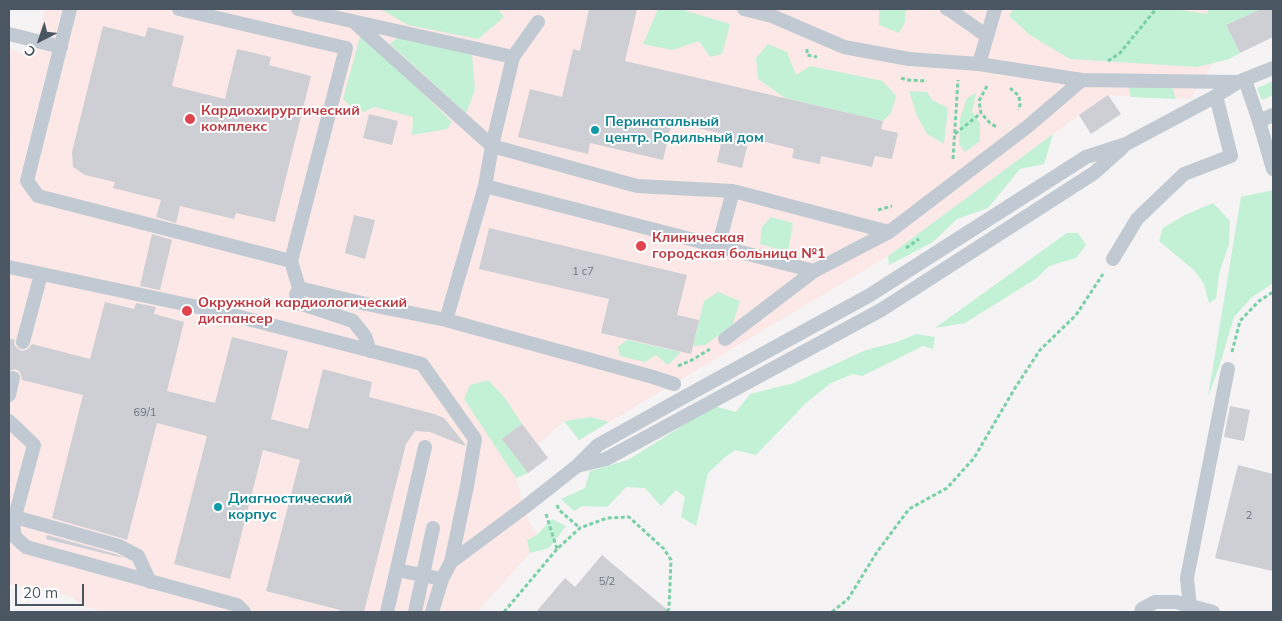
<!DOCTYPE html>
<meta charset="utf-8">
<style>
body{margin:0}
#map{position:relative;width:1282px;height:621px;overflow:hidden;background:#f5f3f3;font-family:Mulish,sans-serif}
canvas{display:block}
.frame{position:absolute;inset:0;border:10px solid #4a5661;pointer-events:none}
.north{position:absolute;left:15px;top:15px;width:50px;height:50px;-webkit-text-stroke:4px #fff;paint-order:stroke;rotate:221deg;font-size:14px;font-weight:700;line-height:20px;text-align:center;color:#4a5661}
.north::after{content:'';display:block;margin:auto;width:18px;height:22px;background:#4a5661;clip-path:polygon(50% 0,100% 100%,50% 72%,0 100%)}
.scale{position:absolute;left:15px;top:584px;width:69px;height:22px;box-sizing:border-box;border:2px solid #4a5661;border-top:0;padding-left:6px;font-size:15px;line-height:18px;white-space:nowrap;color:#4a5661;-webkit-text-stroke:4px #fff;paint-order:stroke}
</style>
<div id="map">
<canvas width="1282" height="621"></canvas>
<div class="frame"></div>
<div class="north">С</div>
<div class="scale">20 m</div>
</div>
<script>
const c = document.querySelector('canvas').getContext('2d');
c.lineJoin = 'round';
function fillPath(path, color) {
  c.fillStyle = color;
  c.fill(path, 'evenodd');
}
function shape(rows) {
  const path = new Path2D();
  for (const r of rows) {
    path.moveTo(r[0], r[1]);
    for (let i = 2; i < r.length; i += 2) path.lineTo(r[i], r[i + 1]);
  }
  return path;
}
function stroke(path, color, width, dash) {
  c.strokeStyle = color;
  c.lineWidth = width;
  c.lineCap = dash ? 'butt' : 'round';
  c.setLineDash(dash || []);
  c.stroke(path);
}
function write(font, color, halo, rows, align = 'center') {
  c.font = font + ' Mulish,sans-serif';
  c.lineWidth = 4;
  c.setLineDash([]);
  c.textBaseline = 'middle';
  c.strokeStyle = halo;
  c.fillStyle = color;
  for (const [text, x, y, turn = 0] of rows) {
    c.save();
    c.translate(x, y);
    c.rotate((+turn || 0) * Math.PI / 180);
    c.textAlign = isNaN(turn) ? turn : align;
    if (halo) c.strokeText(text, 0, 0);
    c.fillText(text, 0, 0);
    c.restore();
  }
}
fillPath(shape([
 [45,9,1227,9,1218,55,1190,99,1108,95,1079,115,888,256,579,440,564,421,538,444,547,458,528,473,516,478,528,519,542,543,530,553,477,612,100,612,97,610,81,605,71,596,9,584,9,53,11,48,14,51,32,55,37,41]
]), '#fce8e6');
fillPath(shape([
 [380,9,498,9,504,17,478,39,408,25],
 [658,9,680,9,730,24,722,54,710,57,699,41,672,50,643,44],
 [879,9,906,9,905,22,899,33,879,25],
 [1013,9,1174,9,1207,14,1209,9,1261,9,1226,25,1240,53,1229,59,1197,67,1070,59,1030,35,1009,16],
 [399,36,472,55,475,90,466,113,390,44],
 [360,37,380,52,452,122,447,129,412,135,413,117,374,107,364,112,351,107,343,99],
 [768,44,787,52,796,75,810,66,883,81,896,96,891,113,883,121,785,98,758,79,756,58],
 [1273,81,1273,95,1262,100,1257,88],
 [1128,85,1172,87,1176,99,1131,97],
 [909,91,927,92,932,100,948,108,944,144,927,134,917,116],
 [976,93,972,111,980,124,980,141,965,152,959,144,960,119,967,98],
 [1053,134,1044,164,1020,169,988,208,957,219,933,242,889,265,888,256],
 [1273,190,1273,283,1251,298,1234,317,1220,364,1208,397,1241,197],
 [1213,203,1230,221,1229,244,1219,274,1216,299,1209,303,1204,284,1195,271,1159,241,1163,228,1185,215],
 [771,217,793,223,788,252,760,244,762,227],
 [1067,233,1078,233,1086,245,1076,258,1049,266,1037,278,965,323,935,328],
 [718,292,740,301,732,326,705,345,693,346,704,301],
 [916,334,935,337,933,349,923,346,862,376,853,374,831,383,806,403,756,455,735,450,724,458,708,473,696,526,681,517,685,497,676,490,661,506,645,488,626,487,607,507,582,506,574,511,561,499,585,488,590,471,628,460,714,406,736,412,750,394,794,383,866,350,897,342],
 [627,340,681,352,668,365,656,355,645,362,620,356,618,347],
 [488,380,505,398,522,424,502,439,528,473,516,478,464,399,470,385],
 [591,417,609,422,579,440,564,421],
 [552,519,566,526,549,548,530,553,527,540,537,535]
]), '#c3f1d5');
fillPath(shape([
 [589,9,637,9,625,61,883,121,881,129,898,133,892,159,875,156,872,167,821,156,820,164,792,158,794,149,749,138,742,168,717,162,723,134,672,122,663,160,590,143,588,154,518,137,530,89,562,97,573,49,580,51],
 [1261,9,1273,9,1273,37,1240,53,1226,25],
 [103,26,145,37,148,27,184,36,172,86,225,99,237,49,271,57,269,65,311,76,275,222,236,213,234,219,180,206,176,223,156,217,161,200,113,188,115,182,85,175,73,167,72,152],
 [1108,95,1121,114,1091,134,1079,115],
 [369,114,398,121,392,145,363,138],
 [354,215,375,220,365,259,345,253],
 [489,228,687,275,677,315,699,320,691,354,601,333,609,299,479,269],
 [152,234,172,240,160,290,140,286],
 [105,302,134,309,136,303,156,307,154,314,184,322,167,391,215,403,232,337,288,351,271,419,308,429,323,369,372,382,369,397,434,414,444,418,465,444,465,446,430,432,415,431,406,444,364,612,341,612,340,610,266,591,300,460,263,450,230,579,174,564,207,436,157,423,127,540,121,538,52,518,83,395,22,380,21,375,19,371,15,369,9,371,9,338,15,340,14,344,17,348,21,351,26,350,29,348,32,344,90,359],
 [1230,406,1250,410,1244,441,1224,437],
 [522,424,548,458,528,473,502,439],
 [1238,465,1273,474,1273,571,1215,558],
 [47,535,116,554,123,558,46,539],
 [602,555,670,612,536,612,565,578,575,587]
]), '#cdcfd5');
stroke(shape([
 [807,49,807,55,817,57],
 [1108,61,1120,53,1156,9],
 [901,78,907,80,927,81],
 [987,86,979,101,981,113,990,123,998,128],
 [1010,88,1019,96,1020,105,1018,110],
 [955,134,981,113],
 [953,159,958,80],
 [878,210,892,206],
 [906,248,919,239],
 [1232,352,1240,321,1259,301,1273,292],
 [678,366,692,360,710,349],
 [557,505,559,510,580,528],
 [546,514,557,549],
 [504,612,557,549,580,528,607,518,629,517,664,549,671,560,669,609,666,612],
 [832,612,848,599,877,552,909,509,947,488,974,458,1015,388,1040,350,1076,315,1103,274]
]), '#7ad0a6', 3, [4, 2.5]);
stroke(shape([
 [70,9,27,181,38,196,291,261],
 [179,9,346,48,291,261,299,288,366,304,446,320,653,377,674,384],
 [298,9,513,57],
 [744,9,772,16,844,47,909,59,979,64,1082,80,1238,82],
 [947,9,950,10,987,36],
 [354,22,492,146,637,186,733,191,889,232],
 [9,34,61,47],
 [979,64,995,9],
 [1245,80,1259,121],
 [1273,115,1259,121,1273,169],
 [485,186,814,271,889,232,1027,127,1082,80],
 [718,247,733,191],
 [1113,259,1137,219,1184,174,1231,156,1216,96],
 [9,267,217,311,422,364,475,439,467,486,451,562,442,579,432,612],
 [299,288,296,295,299,303,353,321,365,336,370,351],
 [446,320,485,186,492,146,513,57,538,22],
 [725,339,814,271],
 [23,342,41,274],
 [9,395,13,378],
 [9,421,34,445,13,524,15,537,26,547,237,605,244,612],
 [577,466,606,459,881,310,1094,173,1122,148],
 [15,517,119,546,138,556,150,582],
 [451,562,525,507,577,466,598,445,686,396,870,295,1086,157,1126,144,1216,96,1238,82,1273,68],
 [397,570,442,579],
 [387,612,425,447],
 [415,612,433,528],
 [1141,612,1142,609,1155,602,1176,602,1213,612],
 [1188,612,1190,607,1187,578,1228,369]
]), '#c1cad2', 14);
for (const [x, y, r, color] of [
 [190,119,6,"#e0444e"],
 [595,130,5,"#0f9aa8"],
 [641,246,6,"#e0444e"],
 [187,311,6,"#e0444e"],
 [218,507,5,"#0f9aa8"]
]) {
  const dot = new Path2D();
  dot.arc(x, y, r, 0, 2 * Math.PI);
  c.fillStyle = color;
  c.fill(dot);
  stroke(dot, '#fff', 2);
}
write('11px', '#6b747e', null, [
 ["1 с7",583,272],
 ["69/1",145,413],
 ["2",1249,516],
 ["5/2",607,582]
]);
write('bold 14px', '#be3a42', '#fff', [
 ["Кардиохирургический",201,111],
 ["комплекс",201,127],
 ["Клиническая",652,238],
 ["городская больница №1",652,254],
 ["Окружной кардиологический",198,303],
 ["диспансер",198,319]
], 'left');
write('bold 14px', '#0d838f', '#fff', [
 ["Перинатальный",605,122],
 ["центр. Родильный дом",605,138],
 ["Диагностический",228,499],
 ["корпус",228,515]
], 'left');
</script>
